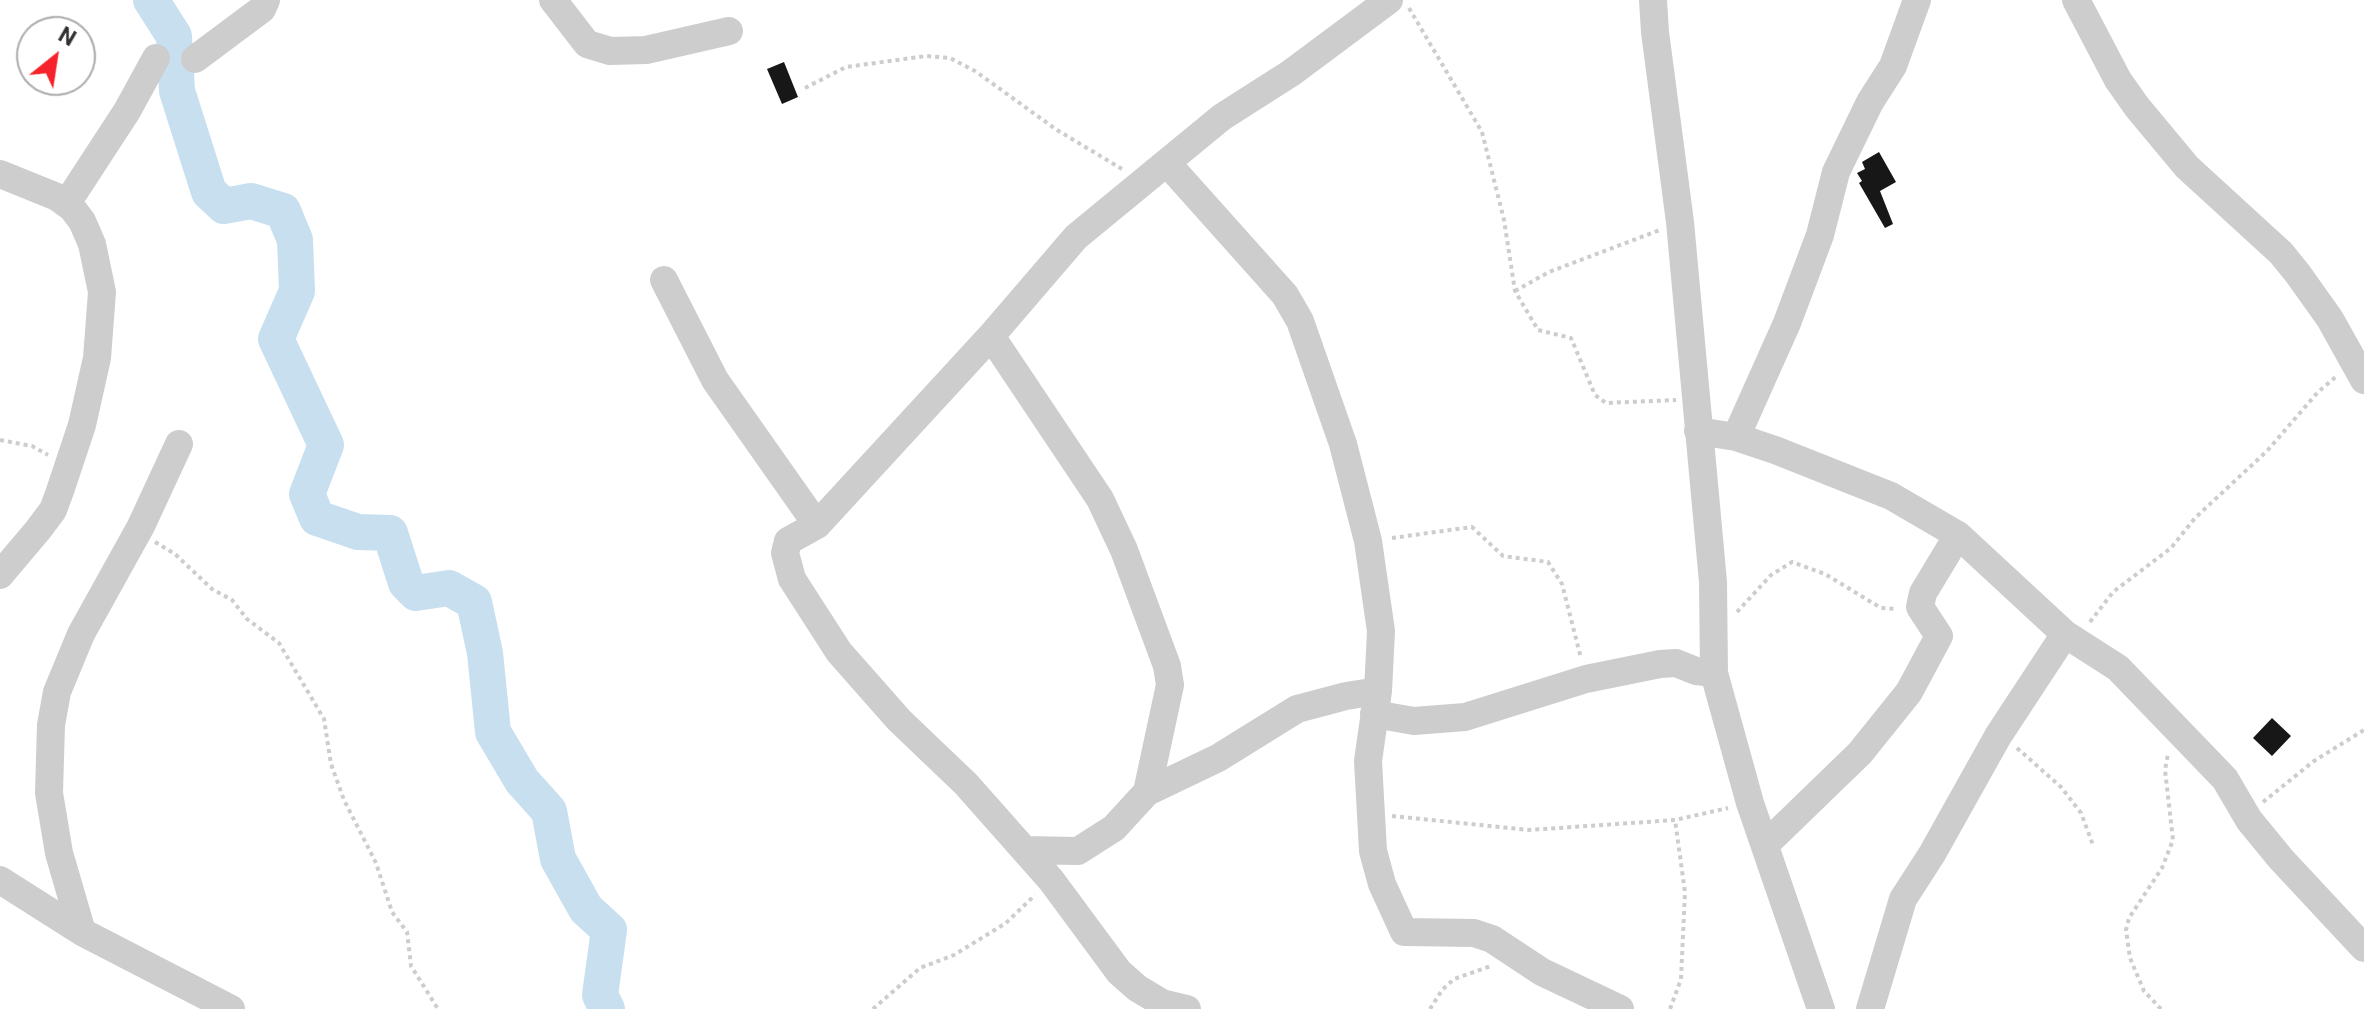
<!DOCTYPE html>
<style>
body{margin:0}
#map{position:relative;width:2364px;height:1009px;overflow:hidden;background:#fff;font-family:Roboto,sans-serif}
canvas{display:block}
.north{position:absolute;left:16px;top:16px;width:80px;height:80px;box-sizing:border-box;background:#fff;border:2px solid #acacac;border-radius:50%;rotate:30deg;font-size:22px;font-weight:700;line-height:32px;text-align:center;color:#303030}
.north::after{content:'';display:block;margin:auto;width:28px;height:36px;background:#f6232c;clip-path:polygon(50% 0,100% 100%,50% 72%,0 100%)}
</style>
<div id="map">
<canvas width="2364" height="1009"></canvas>
<div class="north">N</div>
</div>
<script>
const c = document.querySelector('canvas').getContext('2d');
c.lineJoin = 'round';
function shape(rows) {
  const path = new Path2D();
  for (const r of rows) {
    path.moveTo(r[0], r[1]);
    for (let i = 2; i < r.length; i += 2) path.lineTo(r[i], r[i + 1]);
  }
  return path;
}
function stroke(path, color, width, dash) {
  c.strokeStyle = color;
  c.lineWidth = width;
  c.lineCap = dash ? 'butt' : 'round';
  c.setLineDash(dash || []);
  c.stroke(path);
}
function fillPath(path, color) {
  c.fillStyle = color;
  c.fill(path, 'evenodd');
}
stroke(shape([
 [151,0,174,36,177,91,209,192,224,206,251,201,283,211,295,240,297,291,276,339,326,445,307,494,317,518,358,532,390,533,406,583,416,593,449,588,474,602,485,653,493,732,522,781,549,811,558,859,586,909,609,930,600,995,607,1009]
]), '#c8dff0', 36);
fillPath(shape([
 [784,62,798,97,782,104,767,69],
 [1879,152,1896,182,1880,191,1893,224,1885,228,1859,183,1862,181,1857,173,1865,169,1862,162],
 [2272,718,2291,736,2272,756,2253,738]
]), '#171717');
stroke(shape([
 [1409,8,1482,132,1504,220,1515,291,1538,330,1571,338,1595,395,1606,403,1676,400],
 [805,88,846,67,926,56,950,58,975,71,1057,130,1122,169],
 [1515,291,1549,272,1660,230],
 [0,440,32,446,48,455],
 [1392,538,1472,527,1503,556,1548,562,1562,584,1581,658],
 [155,542,175,554,212,589,232,600,247,619,279,643,324,719,331,764,344,800,376,863,392,912,407,932,411,966,438,1009],
 [1737,612,1771,575,1792,562,1825,574,1881,608,1897,609],
 [2090,622,2113,592,2171,548,2195,518,2267,451,2318,392,2338,375],
 [2017,748,2061,787,2081,813,2093,845],
 [2263,802,2314,761,2364,730],
 [1392,816,1529,830,1675,820,1728,808],
 [873,1009,920,968,954,955,1006,923,1035,895],
 [1430,1009,1442,990,1454,979,1491,966],
 [1670,1009,1681,979,1685,892,1675,820],
 [2161,1009,2144,991,2130,958,2126,930,2129,918,2162,868,2173,840,2165,770,2168,754]
]), '#cdcdcd', 4, [4, 4]);
stroke(shape([
 [553,0,587,44,610,51,646,50,729,31],
 [1653,0,1655,32,1680,222,1713,582,1714,673,1750,803,1821,1009],
 [2076,0,2118,80,2137,107,2187,167,2281,253,2298,274,2330,319,2364,380],
 [195,59,262,9,266,0],
 [1167,163,1285,295,1300,321,1343,444,1368,541,1381,631,1378,691,1368,761,1373,851,1382,884,1404,932,1474,933,1492,939,1542,972,1620,1009],
 [0,174,57,197,72,208,82,221,92,244,102,292,97,358,82,425,60,491,53,510,38,530,0,575],
 [67,203,127,111,156,58],
 [664,280,715,380,817,525],
 [991,336,1100,499,1124,550,1167,666,1170,685,1147,792],
 [1698,431,1736,437,1775,450,1891,496,1958,535,2065,634,2118,668,2225,779,2249,820,2281,859,2364,948],
 [1736,437,1787,323,1820,235,1836,172,1870,102,1893,66,1917,0],
 [1374,714,1414,721,1465,717,1586,679,1660,664,1676,663,1696,671,1714,673],
 [1765,845,1860,753,1909,692,1939,636,1920,607,1923,593,1958,535],
 [1025,850,1078,851,1114,828,1147,792,1218,758,1297,709,1346,696,1378,691],
 [0,880,82,932,231,1009],
 [82,932,59,853,49,793,51,725,57,692,81,634,141,526,179,444],
 [1187,1009,1162,1003,1137,988,1119,972,1051,880,966,784,899,720,839,652,792,579,785,553,788,541,817,525,991,336,1076,237,1222,117,1291,73,1389,0],
 [1870,1009,1903,899,1932,854,1998,736,2065,634]
]), '#cdcdcd', 28);
</script>
